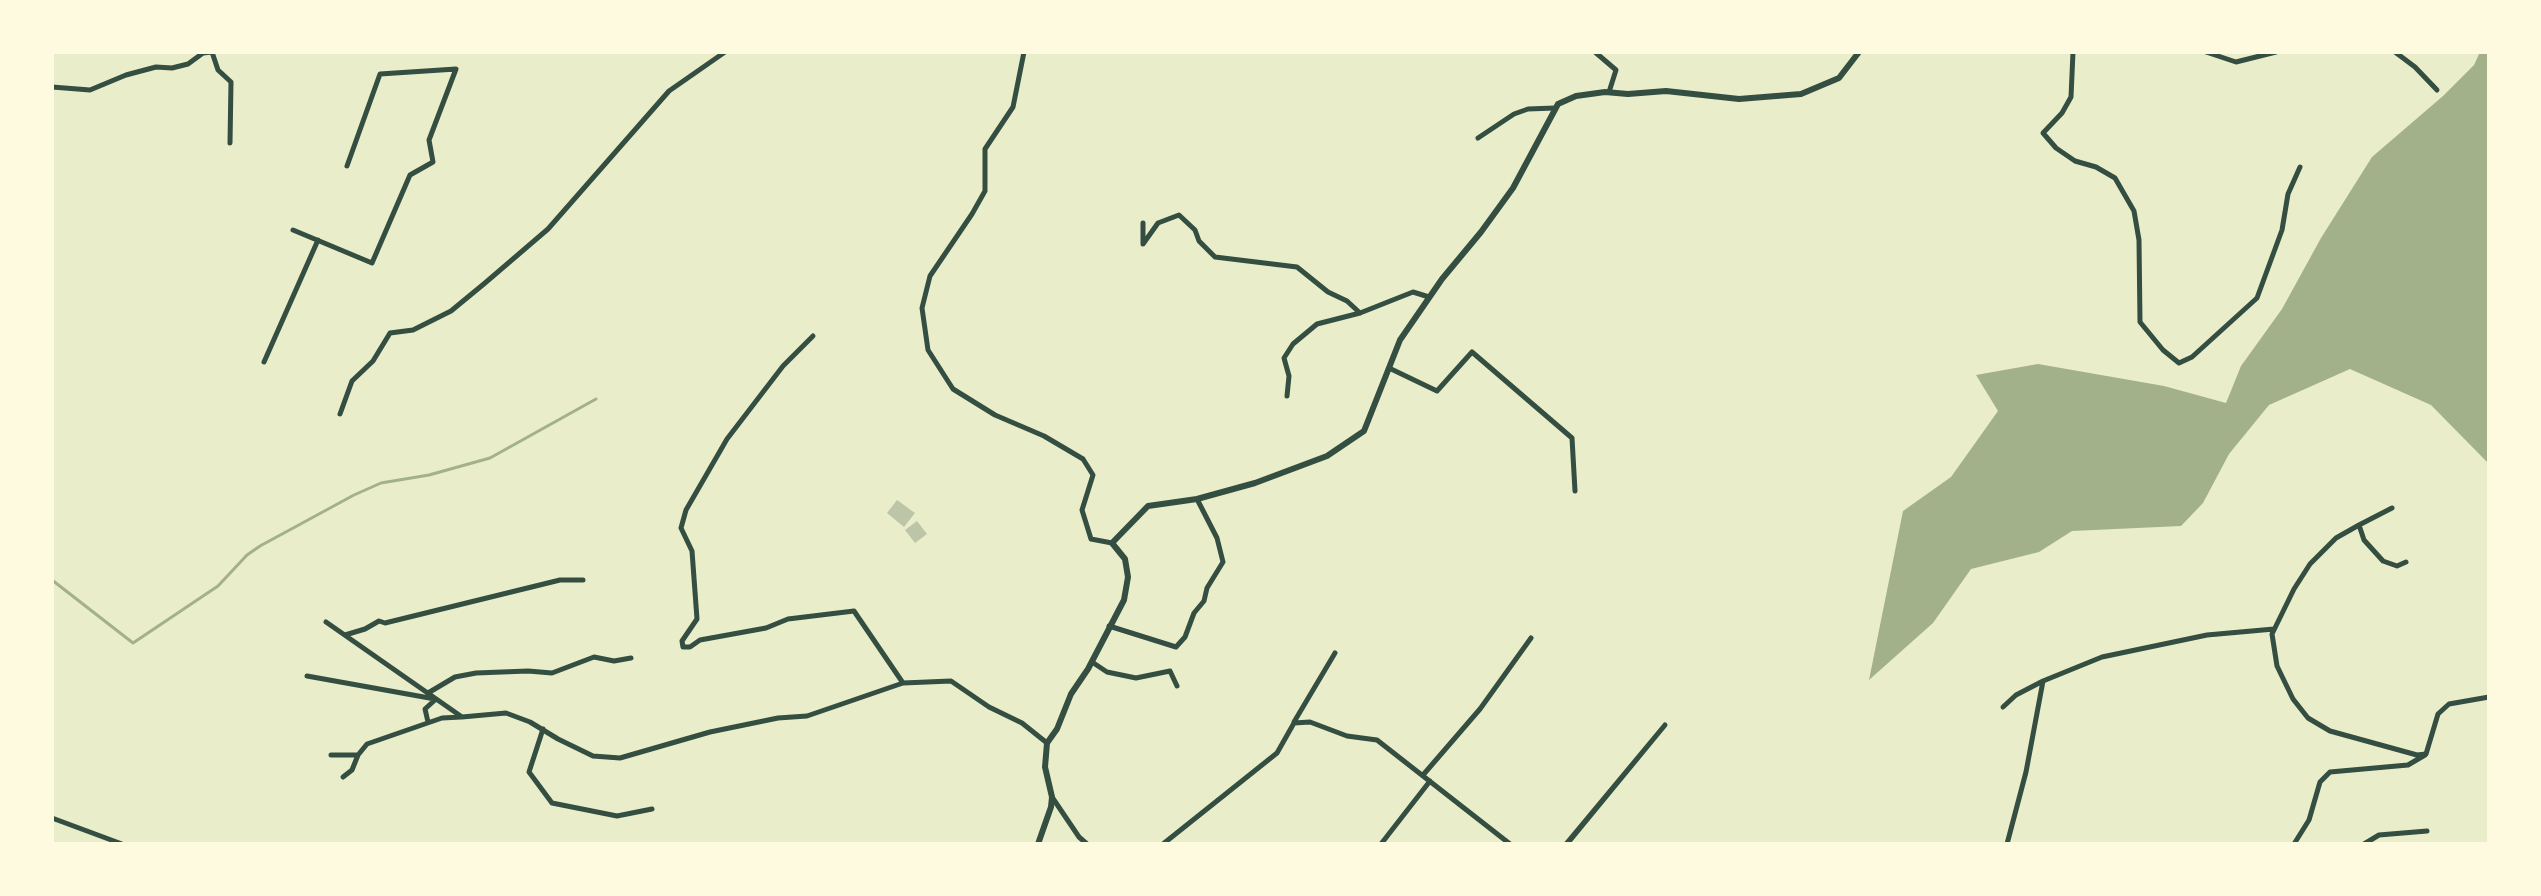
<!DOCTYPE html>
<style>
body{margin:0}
#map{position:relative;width:2541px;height:896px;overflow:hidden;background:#e9edc9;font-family:"IBM Plex Sans",sans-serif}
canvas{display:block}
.frame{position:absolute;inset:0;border:54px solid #fefae0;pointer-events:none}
</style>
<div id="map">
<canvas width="2541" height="896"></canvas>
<div class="frame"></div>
</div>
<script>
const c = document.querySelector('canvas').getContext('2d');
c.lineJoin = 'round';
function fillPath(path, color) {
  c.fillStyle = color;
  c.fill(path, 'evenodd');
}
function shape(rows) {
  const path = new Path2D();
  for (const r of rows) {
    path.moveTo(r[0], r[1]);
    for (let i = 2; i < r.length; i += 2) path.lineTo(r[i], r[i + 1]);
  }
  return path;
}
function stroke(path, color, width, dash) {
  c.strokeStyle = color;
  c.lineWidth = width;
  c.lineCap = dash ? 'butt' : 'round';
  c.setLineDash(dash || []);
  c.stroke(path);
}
fillPath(shape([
 [2480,52,2489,52,2488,463,2431,405,2350,369,2269,405,2229,454,2203,503,2181,526,2072,531,2039,552,1971,569,1933,623,1869,680,1903,511,1951,477,1998,411,1976,375,2038,364,2164,386,2226,403,2241,366,2282,309,2321,238,2372,157,2443,96,2474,65]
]), '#a3b18a');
stroke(shape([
 [52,580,133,643,218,586,247,555,260,546,354,495,381,483,429,475,490,458,596,399]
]), '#a3b18a', 3);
fillPath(shape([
 [897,500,915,513,904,527,887,513],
 [917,521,927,534,915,543,905,530]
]), '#bcc5a7');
stroke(shape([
 [1024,52,1013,107,985,149,985,191,972,214,930,276,922,308,928,350,953,389,995,415,1044,436,1083,459,1093,475,1082,510,1091,539,1112,543],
 [1595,52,1616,70,1609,92],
 [2073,52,2071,97,2062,113,2043,133,2056,148,2075,161,2096,167,2115,178,2134,211,2139,240,2140,322,2163,350,2179,363,2192,357,2257,298,2282,230,2288,194,2300,167],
 [2206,52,2236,62,2276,52],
 [2395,52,2415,67,2437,90],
 [52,87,90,90,126,75,156,67,172,68,188,64,203,53,212,52,218,70,231,82,230,143],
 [1478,138,1514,114,1528,109,1555,108],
 [1143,223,1143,244,1158,223,1179,215,1195,230,1199,241,1215,257,1297,267,1328,292,1347,301,1360,313],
 [293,230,372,263,410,175,433,162,429,140,456,69,380,74,347,166],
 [813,336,783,366,727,439,686,510,681,528,692,551,697,619,682,641,683,647,690,647,700,640,766,628,788,619,854,611,903,683],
 [264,362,318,240],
 [1389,368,1437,391,1472,352,1572,438,1575,491],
 [1287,396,1289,376,1284,358,1293,344,1317,324,1360,313,1413,292,1429,297],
 [340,414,352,381,373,361,390,333,413,330,451,311,485,283,548,229,669,91,725,52],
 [2359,525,2392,508],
 [2406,562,2397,566,2383,561,2364,540,2359,525,2336,538,2310,564,2294,589,2272,634,2277,666,2293,699,2308,718,2330,731,2417,755,2426,754,2438,714,2449,704,2489,697],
 [326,622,462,717,506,713,530,722,558,739,593,756,620,758,710,732,778,718,807,716,903,683,951,681,989,707,1022,723,1047,743],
 [1109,626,1176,647,1185,637,1194,613,1204,601,1207,588,1223,562,1217,538,1197,499],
 [345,635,365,629,379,621,385,623,560,580,583,580],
 [1092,662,1107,672,1136,678,1170,671,1177,686],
 [307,676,435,699],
 [428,693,455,677,476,673,528,671,552,673,594,657,614,661,631,658],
 [2003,707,2016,695,2043,681,2102,657,2207,635,2274,629],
 [428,722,425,709,436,699],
 [1294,722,1335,653],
 [543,729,529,772,552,803,617,816,652,809],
 [331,755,358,755],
 [1423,775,1480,709,1531,638],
 [343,777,352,770,358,755,367,744,442,718,461,717],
 [1052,797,1079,837,1087,844],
 [52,818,122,844],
 [1163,844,1277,753,1294,723,1310,722,1347,736,1377,740,1510,844],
 [1381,844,1430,781],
 [1566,844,1665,725,1567,844],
 [2007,844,2026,772,2043,681],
 [2294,844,2309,820,2320,782,2330,772,2408,765,2425,755],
 [2364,844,2379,835,2427,831]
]), '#344e41', 5);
stroke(shape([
 [1038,844,1051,807,1052,797,1045,767,1047,743,1057,729,1071,694,1088,669,1124,600,1128,577,1125,559,1112,543,1148,506,1197,499,1255,483,1327,456,1364,431,1400,340,1442,279,1481,232,1513,188,1558,104,1576,96,1605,92,1628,94,1666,91,1739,99,1801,94,1839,78,1859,52]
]), '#344e41', 6);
</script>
